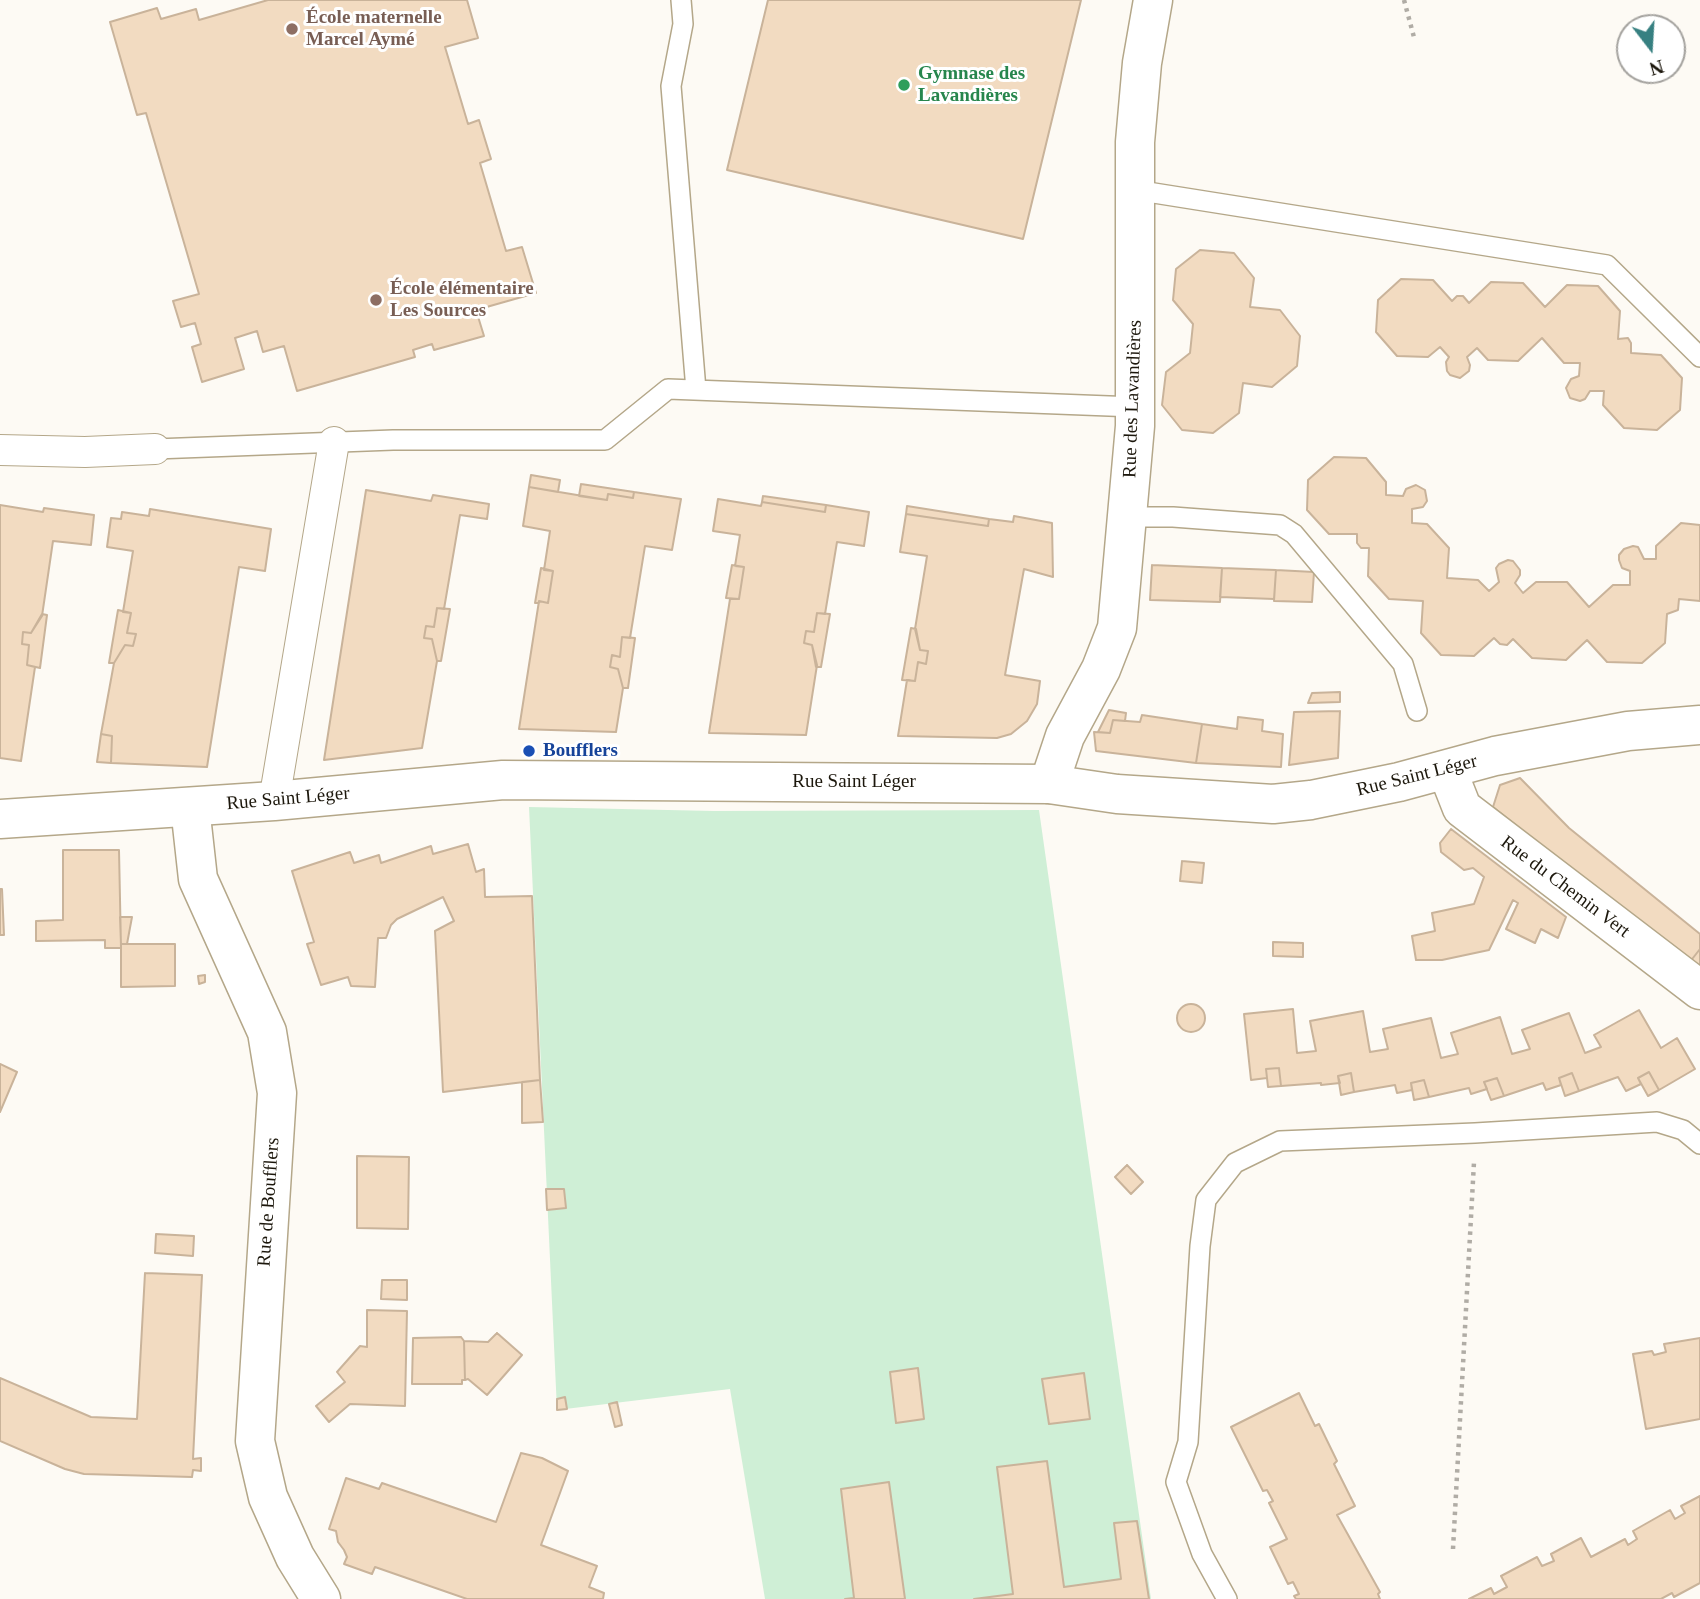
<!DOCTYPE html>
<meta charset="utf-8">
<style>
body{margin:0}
#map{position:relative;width:1700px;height:1599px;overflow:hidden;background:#fdfaf4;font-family:Georgia,serif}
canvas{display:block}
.north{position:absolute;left:1616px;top:14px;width:70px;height:70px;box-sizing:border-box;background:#fff;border:2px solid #a4a29e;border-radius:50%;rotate:163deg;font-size:19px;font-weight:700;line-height:28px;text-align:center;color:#1c170c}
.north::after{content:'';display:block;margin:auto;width:24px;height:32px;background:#378081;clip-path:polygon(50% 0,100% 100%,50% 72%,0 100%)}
</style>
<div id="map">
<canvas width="1700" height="1599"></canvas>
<div class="north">N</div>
</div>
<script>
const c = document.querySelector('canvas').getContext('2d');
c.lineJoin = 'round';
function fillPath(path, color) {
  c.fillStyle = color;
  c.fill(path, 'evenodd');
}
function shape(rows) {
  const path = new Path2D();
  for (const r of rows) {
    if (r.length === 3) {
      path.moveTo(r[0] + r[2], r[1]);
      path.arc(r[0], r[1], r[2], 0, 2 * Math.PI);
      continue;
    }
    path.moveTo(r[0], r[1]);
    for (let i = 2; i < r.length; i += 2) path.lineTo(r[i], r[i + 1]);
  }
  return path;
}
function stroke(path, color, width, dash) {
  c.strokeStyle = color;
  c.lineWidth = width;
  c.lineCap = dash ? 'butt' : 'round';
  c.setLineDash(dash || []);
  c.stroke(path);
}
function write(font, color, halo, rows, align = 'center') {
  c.font = font + ' Georgia,serif';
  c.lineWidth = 6;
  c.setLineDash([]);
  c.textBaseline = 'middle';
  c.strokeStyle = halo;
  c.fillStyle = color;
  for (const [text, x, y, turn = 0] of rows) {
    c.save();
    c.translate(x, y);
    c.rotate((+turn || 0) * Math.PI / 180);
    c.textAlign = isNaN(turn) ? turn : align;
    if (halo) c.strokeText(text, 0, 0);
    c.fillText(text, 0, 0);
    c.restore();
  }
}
fillPath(shape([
 [529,807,714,811,1039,810,1151,1599,765,1599,730,1389,557,1410]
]), '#cfefd6');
const building = shape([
 [268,0,467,0,478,38,445,47,468,124,479,120,491,159,480,163,506,251,522,247,536,293,476,310,484,336,434,350,432,344,413,350,415,357,297,391,284,346,263,352,257,331,235,338,244,369,202,382,192,347,201,344,195,323,181,327,173,301,199,294,146,113,137,115,110,22,157,8,161,19,196,9,199,20,268,0],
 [768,0,1081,0,1023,239,727,170,768,0],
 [1200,250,1234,253,1254,278,1250,307,1280,310,1300,336,1297,366,1272,387,1243,383,1239,413,1213,433,1182,430,1162,405,1166,372,1190,353,1193,324,1173,300,1176,269,1200,250],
 [1401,279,1433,280,1452,301,1457,296,1463,296,1469,303,1491,282,1523,283,1545,307,1567,285,1598,286,1620,311,1618,339,1628,338,1631,343,1631,353,1661,355,1682,378,1680,410,1657,430,1624,428,1603,405,1604,391,1590,391,1585,399,1580,401,1570,398,1566,388,1571,379,1579,376,1580,363,1564,363,1542,338,1518,361,1488,360,1477,348,1467,357,1470,365,1469,371,1460,378,1450,375,1447,371,1446,362,1449,357,1440,347,1428,357,1397,356,1376,332,1378,300,1401,279],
 [1334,457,1366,458,1386,482,1386,495,1403,496,1406,489,1416,485,1425,490,1427,501,1423,507,1412,509,1412,523,1427,524,1449,548,1447,578,1478,580,1489,591,1499,582,1496,568,1499,564,1508,560,1513,561,1520,570,1520,575,1515,583,1523,593,1536,582,1567,582,1589,607,1613,585,1630,585,1630,571,1622,568,1619,560,1619,555,1624,549,1633,546,1638,547,1644,559,1656,559,1656,546,1681,523,1700,525,1700,601,1679,599,1678,610,1667,614,1665,643,1642,663,1607,662,1587,640,1566,660,1532,658,1513,639,1507,645,1500,644,1494,638,1474,656,1441,655,1421,633,1423,601,1389,599,1368,576,1369,548,1361,548,1357,543,1357,534,1329,534,1307,510,1308,480,1334,457],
 [531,475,560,480,558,492,529,487,531,475],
 [581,484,634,492,633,498,608,494,607,500,579,496,581,484],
 [529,487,607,500,608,494,633,498,634,492,681,499,672,550,645,546,630,638,622,637,620,657,612,655,610,667,618,669,623,688,616,732,519,729,539,601,548,603,553,571,544,570,550,531,523,526,529,487],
 [366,490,431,501,433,495,489,504,487,519,460,515,444,609,437,608,434,627,426,626,424,638,432,639,437,661,422,748,324,760,366,490],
 [763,496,826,505,825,512,762,502,763,496],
 [718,499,761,506,762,502,825,512,826,505,869,512,864,546,837,542,825,614,817,613,814,632,806,631,804,643,812,645,817,665,806,735,709,733,730,599,739,599,744,567,735,566,740,535,713,531,718,499],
 [0,505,43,512,44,508,94,515,91,545,53,541,42,616,31,633,23,632,22,644,29,645,27,665,35,667,21,761,0,758,0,505],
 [907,506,989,519,988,526,906,514,907,506],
 [150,509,271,529,265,571,239,567,207,767,111,763,112,736,101,734,114,663,125,645,133,646,136,634,127,633,131,613,123,612,133,551,107,547,111,518,121,519,122,512,149,516,150,509],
 [906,514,988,526,989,519,1013,522,1014,516,1052,523,1053,577,1024,569,1005,675,1040,681,1037,704,1027,721,1011,734,997,738,898,736,907,680,915,681,918,662,926,664,928,651,920,650,915,629,927,556,900,552,906,514],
 [732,565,744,567,739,599,726,598,732,565],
 [1152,565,1222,568,1220,602,1150,600,1152,565],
 [541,568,553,571,548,603,539,601,539,603,535,603,541,568],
 [1222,568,1276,570,1274,599,1220,597,1222,568],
 [1276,570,1314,572,1312,602,1274,601,1276,570],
 [437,608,450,609,441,661,437,661,432,639,424,638,426,626,434,627,437,608],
 [118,610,131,613,127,633,136,634,133,646,125,645,114,663,109,663,118,610],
 [817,613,830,614,821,667,816,667,812,645,804,643,806,631,814,632,817,613],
 [42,614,47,615,40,668,27,665,29,645,22,644,23,632,31,633,42,614],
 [911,628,916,629,920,650,928,651,926,664,918,662,915,681,902,680,911,628],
 [622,637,635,638,628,688,623,688,618,669,610,667,612,655,620,657,622,637],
 [1340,692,1340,702,1308,703,1312,693,1340,692],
 [1109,710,1126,713,1125,721,1113,720,1110,733,1098,732,1109,710],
 [1340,711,1338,758,1289,765,1294,712,1340,711],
 [1142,715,1202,724,1196,763,1096,751,1094,732,1110,733,1113,720,1140,722,1142,715],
 [1238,717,1263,720,1262,731,1283,734,1281,767,1196,763,1202,724,1237,729,1238,717],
 [101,734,112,736,111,763,97,762,101,734],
 [1520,778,1569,828,1700,934,1700,949,1689,963,1493,807,1500,785,1520,778],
 [1451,829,1566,917,1558,938,1541,929,1535,943,1506,929,1518,903,1513,900,1489,950,1442,960,1416,960,1412,936,1435,931,1432,913,1474,904,1484,877,1473,868,1464,870,1441,852,1440,843,1451,829],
 [468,844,476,872,484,869,485,897,532,896,540,1080,443,1092,435,931,454,921,443,897,397,919,391,925,386,938,378,938,375,987,351,986,348,977,321,985,307,944,314,942,292,871,350,852,354,863,379,855,381,863,431,846,433,854,468,844],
 [63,850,119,850,121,948,105,948,105,940,36,941,36,921,63,920,63,850],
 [1182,861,1204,863,1202,883,1180,881,1182,861],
 [0,889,2,889,4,935,0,935,0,889],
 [120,917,132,917,127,944,121,944,120,917],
 [1273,942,1303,943,1303,957,1273,956,1273,942],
 [121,944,175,944,175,986,121,987,121,944],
 [1700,949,1700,972,1689,963,1700,949],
 [205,975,205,982,199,984,198,976,205,975],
 [1191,1018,14],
 [1293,1009,1297,1053,1316,1051,1310,1021,1363,1011,1370,1052,1388,1049,1383,1029,1431,1018,1441,1058,1458,1054,1451,1033,1500,1017,1512,1054,1530,1049,1522,1030,1569,1013,1585,1053,1601,1047,1594,1035,1639,1010,1661,1048,1677,1038,1695,1069,1659,1090,1649,1072,1638,1078,1641,1084,1626,1091,1618,1077,1579,1091,1572,1073,1559,1078,1561,1085,1546,1090,1543,1083,1504,1096,1497,1078,1484,1082,1487,1089,1471,1094,1469,1088,1429,1097,1424,1080,1411,1083,1412,1090,1397,1093,1395,1085,1354,1092,1351,1073,1338,1076,1340,1083,1321,1085,1321,1083,1281,1086,1279,1068,1266,1069,1267,1078,1251,1080,1244,1014,1293,1009],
 [0,1064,17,1072,0,1112,0,1064],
 [1279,1068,1281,1086,1268,1087,1266,1069,1279,1068],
 [1649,1072,1659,1090,1648,1096,1638,1078,1649,1072],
 [1351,1073,1354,1092,1341,1095,1338,1076,1351,1073],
 [1572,1073,1579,1091,1565,1096,1559,1078,1572,1073],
 [1497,1078,1504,1096,1491,1100,1484,1082,1497,1078],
 [540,1080,543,1122,522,1123,522,1082,540,1080],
 [1424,1080,1429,1097,1414,1100,1411,1083,1424,1080],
 [357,1156,409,1157,408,1229,357,1228,357,1156],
 [1127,1165,1143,1182,1131,1194,1115,1177,1127,1165],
 [546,1189,564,1189,566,1208,547,1210,546,1189],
 [156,1234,194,1236,193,1256,155,1253,156,1234],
 [145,1273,202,1275,193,1459,201,1458,201,1471,193,1470,192,1477,84,1474,65,1469,0,1441,0,1378,91,1417,137,1419,145,1273],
 [382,1280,407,1280,407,1300,381,1299,382,1280],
 [367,1310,407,1311,405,1406,350,1404,329,1422,316,1406,345,1382,337,1372,360,1346,367,1347,367,1310],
 [497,1333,522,1355,487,1395,468,1379,465,1380,464,1341,488,1342,497,1333],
 [461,1337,464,1341,465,1380,462,1380,462,1384,412,1384,413,1338,461,1337],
 [1700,1338,1700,1419,1646,1429,1633,1354,1652,1351,1654,1355,1666,1352,1664,1344,1700,1338],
 [918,1368,924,1419,896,1423,890,1372,918,1368],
 [1084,1373,1090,1419,1049,1424,1042,1379,1084,1373],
 [1299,1393,1315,1426,1319,1424,1337,1461,1334,1464,1355,1506,1337,1515,1380,1592,1378,1594,1380,1599,1296,1599,1294,1596,1299,1594,1293,1582,1288,1584,1270,1547,1287,1539,1269,1503,1273,1501,1267,1490,1263,1491,1231,1427,1299,1393],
 [565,1397,567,1409,557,1410,557,1399,565,1397],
 [617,1402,622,1425,615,1427,609,1404,617,1402],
 [521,1453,542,1458,568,1471,541,1545,597,1566,589,1587,604,1593,603,1599,467,1599,375,1567,372,1574,344,1564,347,1557,344,1550,338,1542,336,1531,329,1529,346,1478,379,1489,382,1483,496,1522,521,1453],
 [1047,1461,1064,1587,1121,1579,1114,1523,1137,1521,1149,1599,974,1599,1013,1594,997,1467,1047,1461],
 [889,1482,905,1599,845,1599,854,1598,841,1489,889,1482],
 [1700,1496,1700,1583,1674,1597,1672,1593,1661,1599,1469,1599,1491,1588,1494,1594,1507,1587,1501,1576,1537,1557,1542,1566,1554,1561,1551,1554,1581,1538,1591,1557,1625,1539,1628,1545,1637,1539,1633,1531,1670,1510,1675,1519,1685,1513,1681,1506,1700,1496]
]);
fillPath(building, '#f2dbc1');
stroke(building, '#c9b39a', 2);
const service = shape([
 [681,0,683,24,671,86,696,390],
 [1135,190,1607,265,1700,357],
 [155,449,393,440,605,440,668,389,1135,407],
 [1128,517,1173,517,1280,525,1294,534,1403,664,1417,711],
 [1227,1599,1202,1554,1176,1482,1188,1442,1200,1246,1206,1200,1235,1163,1280,1141,1475,1133,1657,1122,1683,1130,1700,1144]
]);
const pedestrian = shape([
 [0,450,85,452,155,449],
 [274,801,334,442]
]);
const minor = shape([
 [1447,770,1462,808,1700,990],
 [1049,784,1065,736,1101,669,1117,628,1135,426,1135,142,1142,63,1153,0],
 [190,807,198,879,267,1032,277,1093,255,1441,268,1497,295,1557,321,1599]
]);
const tertiary = shape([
 [0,819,274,801,503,780,1049,784,1117,794,1273,804,1311,800,1399,782,1495,756,1628,731,1700,725]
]);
stroke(service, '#b4a789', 22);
stroke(pedestrian, '#b4a789', 32);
stroke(minor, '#b4a789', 41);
stroke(tertiary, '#b4a789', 41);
stroke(shape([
 [1404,0,1415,41],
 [1453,1549,1474,1162]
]), '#b0aca5', 4.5, [3.5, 5]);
stroke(service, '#fff', 19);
stroke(pedestrian, '#fff', 30);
stroke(minor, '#fff', 38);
stroke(tertiary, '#fff', 38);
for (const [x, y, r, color] of [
 [292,29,7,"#8d6e63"],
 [904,85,7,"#2e9e5b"],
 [376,300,7,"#8d6e63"],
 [529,751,7,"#1a4fb4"]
]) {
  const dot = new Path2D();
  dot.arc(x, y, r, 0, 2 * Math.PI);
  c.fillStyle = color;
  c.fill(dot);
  stroke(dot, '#fff', 2.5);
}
write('bold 19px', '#785e54', '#fff', [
 ["École maternelle",306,18],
 ["Marcel Aymé",306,40],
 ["École élémentaire",390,289],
 ["Les Sources",390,311]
], 'left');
write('bold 19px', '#27864d', '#fff', [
 ["Gymnase des",918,74],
 ["Lavandières",918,96]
], 'left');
write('19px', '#1c170c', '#fff', [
 ["Rue des Lavandières",1133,399,-88],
 ["Rue Saint Léger",1417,776,-14],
 ["Rue Saint Léger",854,782],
 ["Rue Saint Léger",288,799,-5],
 ["Rue du Chemin Vert",1565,887,37],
 ["Rue de Boufflers",269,1202,-86]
]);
write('bold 19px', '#164399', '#fff', [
 ["Boufflers",543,751]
], 'left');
</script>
